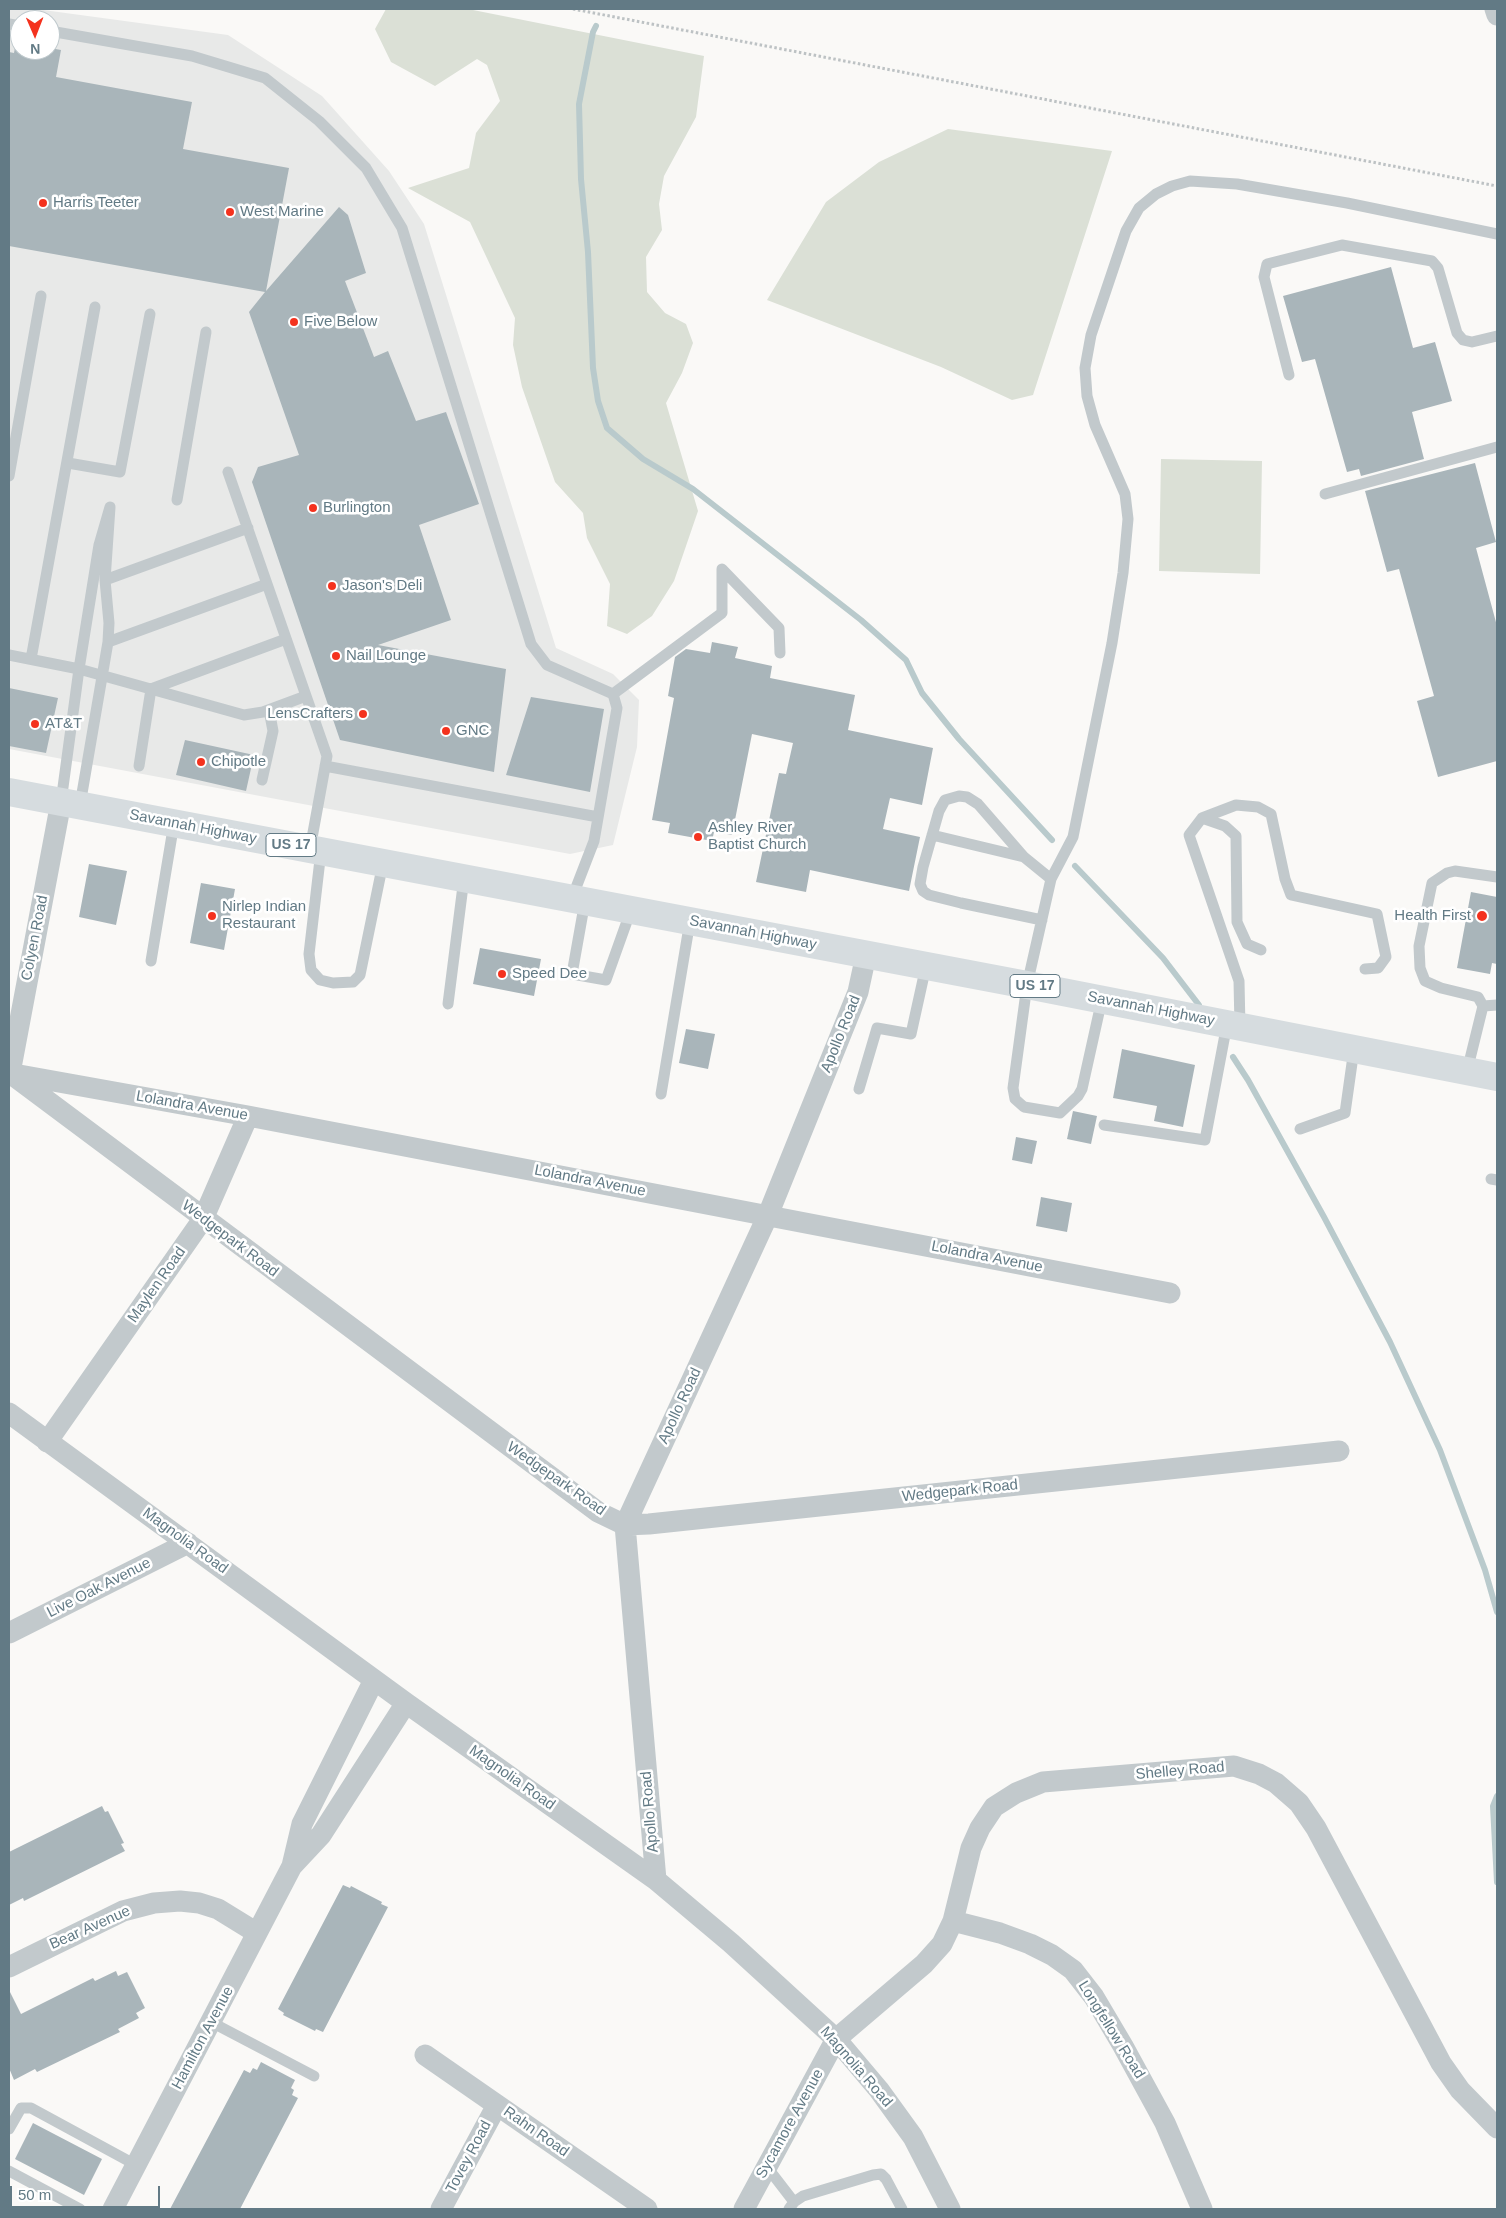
<!DOCTYPE html>
<style>
body{margin:0}
#map{position:relative;width:1506px;height:2218px;overflow:hidden;background:#faf9f7;font-family:Helvetica,sans-serif}
canvas{display:block}
.frame{position:absolute;inset:0;border:10px solid #627a85;pointer-events:none}
.north{position:absolute;left:10px;top:10px;width:50px;height:50px;box-sizing:border-box;background:#fff;border:1px solid #c0cace;border-radius:50%;rotate:179deg;font-size:14px;font-weight:700;line-height:20px;text-align:center;color:#627a85}
.north::after{content:'';display:block;margin:auto;width:18px;height:22px;background:#f4321e;clip-path:polygon(50% 0,100% 100%,50% 72%,0 100%)}
.scale{position:absolute;left:10px;top:2186px;width:150px;height:22px;box-sizing:border-box;border:2px solid #627a85;border-top:0;padding-left:6px;font-size:15px;line-height:18px;white-space:nowrap;color:#627a85;-webkit-text-stroke:4px #fff;paint-order:stroke}
</style>
<div id="map">
<canvas width="1506" height="2218"></canvas>
<div class="frame"></div>
<div class="north">N</div>
<div class="scale">50 m</div>
</div>
<script>
const c = document.querySelector('canvas').getContext('2d');
c.lineJoin = 'round';
function fillPath(path, color) {
  c.fillStyle = color;
  c.fill(path, 'evenodd');
}
function shape(rows) {
  const path = new Path2D();
  for (const r of rows) {
    path.moveTo(r[0], r[1]);
    for (let i = 2; i < r.length; i += 2) path.lineTo(r[i], r[i + 1]);
  }
  return path;
}
function stroke(path, color, width, dash) {
  c.strokeStyle = color;
  c.lineWidth = width;
  c.lineCap = dash ? 'butt' : 'round';
  c.setLineDash(dash || []);
  c.stroke(path);
}
function write(font, color, halo, rows, align = 'center') {
  c.font = font + ' Helvetica,sans-serif';
  c.lineWidth = 5;
  c.setLineDash([]);
  c.textBaseline = 'middle';
  c.strokeStyle = halo;
  c.fillStyle = color;
  for (const [text, x, y, turn = 0] of rows) {
    c.save();
    c.translate(x, y);
    c.rotate((+turn || 0) * Math.PI / 180);
    c.textAlign = isNaN(turn) ? turn : align;
    if (halo) c.strokeText(text, 0, 0);
    c.fillText(text, 0, 0);
    c.restore();
  }
}
fillPath(shape([
 [9,9,36,9,228,35,322,96,389,171,424,224,556,648,613,674,639,700,637,747,613,845,570,854,9,749],
 [20,20,50,20,50,50,20,50]
]), '#e8e9e8');
fillPath(shape([
 [386,9,468,9,704,56,696,117,664,176,659,204,662,230,646,257,647,292,665,313,686,324,693,343,682,373,666,403,698,511,674,581,652,616,627,634,607,626,610,584,587,538,583,513,555,482,522,387,513,345,515,318,470,222,408,188,469,168,476,133,500,101,487,65,477,59,435,86,391,62,375,29],
 [948,129,1112,151,1033,395,1012,400,941,367,767,300,826,202,879,162],
 [1161,459,1262,461,1260,574,1159,571]
]), '#dbe0d6');
stroke(shape([
 [596,26,593,32,579,104,581,179,588,252,593,368,598,401,607,428,643,459,693,489,861,620,906,660,922,693,959,739,1052,840],
 [1075,866,1163,958,1199,1005],
 [1233,1057,1248,1080,1324,1217,1390,1342,1440,1450,1485,1570,1497,1612],
 [1497,1796,1493,1806,1497,1882]
]), '#b9cacc', 6);
fillPath(shape([
 [16,42,20,43,20,50,50,50,50,48,61,50,56,77,192,102,183,149,289,168,266,291,339,207,348,215,366,273,345,281,374,357,388,351,416,421,446,412,479,504,419,525,451,620,378,645,506,669,494,772,340,740,252,482,258,467,299,455,249,312,265,292,9,246,9,52,14,53],
 [1391,267,1413,348,1435,342,1452,401,1412,412,1424,459,1361,476,1359,469,1347,472,1315,359,1302,362,1283,296],
 [1475,463,1496,542,1476,548,1497,626,1497,761,1438,777,1417,701,1434,696,1399,569,1387,572,1365,491],
 [712,642,738,647,735,658,772,666,770,678,855,695,848,730,933,748,922,805,890,798,883,829,920,837,909,891,810,870,806,892,756,882,779,773,786,774,793,743,752,734,732,835,714,832,712,841,668,833,670,823,652,820,674,698,668,696,675,657,686,649,710,653],
 [9,688,58,698,46,753,9,746],
 [531,697,604,709,590,792,506,775],
 [185,740,254,755,246,791,176,775],
 [89,864,127,871,116,925,79,917],
 [201,883,235,889,224,950,190,943],
 [1471,892,1497,897,1497,964,1492,963,1490,974,1457,968],
 [480,948,541,959,534,996,473,984],
 [686,1029,715,1034,708,1069,679,1063],
 [1122,1049,1195,1065,1183,1127,1154,1121,1157,1106,1113,1098],
 [1073,1111,1097,1116,1091,1144,1067,1139],
 [1016,1137,1037,1141,1032,1164,1012,1160],
 [1041,1197,1072,1203,1067,1232,1036,1226],
 [102,1806,105,1812,108,1811,124,1843,121,1844,125,1851,24,1901,23,1898,9,1905,9,1852],
 [343,1885,350,1888,351,1886,382,1902,381,1904,388,1907,323,2032,316,2029,315,2031,283,2015,284,2013,278,2009],
 [116,1971,118,1976,127,1972,145,2008,136,2013,139,2018,118,2029,120,2032,37,2072,35,2069,14,2080,9,2068,9,1990,21,2014,93,1978,95,1981],
 [261,2062,295,2080,291,2088,294,2090,292,2095,298,2098,240,2209,170,2209,244,2070,250,2073,253,2068,257,2070],
 [33,2123,102,2159,84,2195,15,2159]
]), '#a9b5ba');
stroke(shape([
 [573,9,1497,186]
]), '#bdc2c4', 3, [2.5, 2.5]);
stroke(shape([
 [9,24,20,26],
 [50,31,192,56,265,78,319,121,366,168,402,228,531,644,547,665,613,694,617,708,594,841,572,898],
 [1289,375,1264,277,1267,264,1342,245,1432,261,1438,268,1457,333,1463,340,1472,342,1497,336],
 [68,463,120,472,150,314],
 [228,472,327,756,310,849],
 [9,476,41,296],
 [1325,494,1497,447],
 [177,500,206,332],
 [105,580,248,528],
 [108,642,267,584],
 [9,655,79,669,244,715,263,712,306,696],
 [31,659,95,307],
 [613,694,722,613,722,569,779,628,780,653],
 [139,766,151,689,286,639],
 [325,766,598,817],
 [262,780,273,731,269,710],
 [61,802,79,669,99,545,110,507,105,580,109,623,108,642,80,805],
 [1202,818,1189,835,1239,981,1240,1027],
 [932,835,1024,857],
 [321,851,309,954,311,970,320,980,333,983,353,982,360,975,383,863],
 [585,901,572,974,606,980,631,910],
 [1042,920,961,903,929,895,923,891,920,884,923,867,939,811,945,800,959,796,967,797,978,804,1024,857,1051,879],
 [1261,950,1247,944,1237,922,1236,836,1225,826,1202,818,1236,805,1258,807,1271,814,1285,879,1291,895,1377,914,1386,957,1378,968,1365,969],
 [151,961,174,823],
 [1102,999,1082,1089,1078,1096,1060,1113,1024,1107,1015,1099,1013,1088,1027,985,1051,879,1073,837,1112,643,1123,573,1128,519,1125,494,1095,425,1087,396,1085,368,1091,335,1126,231,1139,208,1156,194,1172,186,1190,181,1237,184,1347,203,1497,234],
 [448,1004,464,878],
 [1483,1006,1497,1005],
 [1467,1071,1483,1006,1478,997,1441,988,1425,981,1420,968,1419,946,1432,883,1447,873,1455,871,1497,877],
 [859,1089,877,1028,911,1034,926,966],
 [661,1094,690,921],
 [1104,1125,1205,1140,1227,1024],
 [1300,1129,1345,1113,1354,1049],
 [1491,1179,1497,1180],
 [211,2022,314,2076],
 [9,2129,21,2108,31,2108,136,2165],
 [767,2167,794,2202],
 [9,2171,80,2209],
 [789,2209,794,2202,803,2196,873,2175,881,2174,886,2179,902,2209]
]), '#c2c9cc', 11);
stroke(shape([
 [1495,9,1497,15],
 [61,802,10,1073,598,1512,625,1525,649,1524,1339,1451],
 [14,1074,248,1116,1170,1293],
 [9,1413,406,1703,656,1880,731,1943,836,2039,879,2090,913,2137,950,2209],
 [47,1442,203,1219,248,1116],
 [9,1633,188,1543],
 [374,1680,302,1824,292,1866,321,1835,406,1703],
 [656,1880,625,1525,768,1215,858,992,866,955],
 [953,1921,1000,1933,1030,1944,1052,1955,1073,1970,1094,1997,1123,2046,1165,2123,1202,2209],
 [9,1967,123,1911,154,1903,180,1901,199,1903,218,1909,257,1933],
 [425,2055,647,2209],
 [113,2209,292,1866],
 [441,2209,497,2105],
 [744,2209,836,2039,924,1964,942,1944,953,1921,971,1848,980,1828,994,1807,1016,1793,1043,1782,1234,1766,1259,1774,1276,1783,1299,1803,1316,1828,1441,2063,1460,2090,1497,2128]
]), '#c2c9cc', 21);
stroke(shape([
 [9,792,1027,985,1497,1077]
]), '#d6dcdf', 28);
for (const [x, y, r, color] of [
 [43,203,5,"#f4321e"],
 [230,212,5,"#f4321e"],
 [294,322,5,"#f4321e"],
 [313,508,5,"#f4321e"],
 [332,586,5,"#f4321e"],
 [336,656,5,"#f4321e"],
 [363,714,5,"#f4321e"],
 [35,724,5,"#f4321e"],
 [446,731,5,"#f4321e"],
 [201,762,5,"#f4321e"],
 [698,837,5,"#f4321e"],
 [212,916,5,"#f4321e"],
 [1482,916,6,"#f4321e"],
 [502,974,5,"#f4321e"]
]) {
  const dot = new Path2D();
  dot.arc(x, y, r, 0, 2 * Math.PI);
  c.fillStyle = color;
  c.fill(dot);
  stroke(dot, '#fff', 2);
}
for (const [x, y, w] of [
 [291,845,50],
 [1035,986,50]
]) {
  const box = new Path2D();
  box.roundRect(x - w / 2, y - 11.5, w, 23, 4);
  c.fillStyle = '#fff';
  c.fill(box);
  stroke(box, '#627a85', 1);
}
write('bold 14px', '#627a85', null, [
 ["US 17",291,845],
 ["US 17",1035,986]
]);
write('15px', '#627a85', '#fff', [
 ["Harris Teeter",53,203],
 ["West Marine",240,212],
 ["Five Below",304,322],
 ["Burlington",323,508],
 ["Jason's Deli",342,586],
 ["Nail Lounge",346,656],
 ["LensCrafters",353,714,"right"],
 ["AT&T",45,724],
 ["GNC",456,731],
 ["Chipotle",211,762],
 ["Ashley River",708,828],
 ["Baptist Church",708,845],
 ["Nirlep Indian",222,907],
 ["Restaurant",222,924],
 ["Health First",1471,916,"right"],
 ["Speed Dee",512,974]
], 'left');
write('15px', '#627a85', '#fff', [
 ["Savannah Highway",193,827,11],
 ["Savannah Highway",753,933,11],
 ["Colyen Road",35,938,-79],
 ["Savannah Highway",1151,1009,11],
 ["Apollo Road",841,1034,-68],
 ["Lolandra Avenue",192,1106,10],
 ["Lolandra Avenue",590,1181,11],
 ["Wedgepark Road",230,1239,37],
 ["Lolandra Avenue",987,1257,11],
 ["Maylen Road",157,1285,-55],
 ["Apollo Road",680,1406,-65],
 ["Wedgepark Road",556,1479,35],
 ["Wedgepark Road",960,1491,-6],
 ["Magnolia Road",185,1541,36],
 ["Live Oak Avenue",99,1588,-27],
 ["Shelley Road",1180,1771,-5],
 ["Magnolia Road",512,1778,35],
 ["Apollo Road",650,1812,-95],
 ["Bear Avenue",90,1928,-24],
 ["Longfellow Road",1111,2030,58],
 ["Hamilton Avenue",203,2038,-62],
 ["Magnolia Road",856,2067,49],
 ["Sycamore Avenue",790,2124,-61],
 ["Rahn Road",536,2132,35],
 ["Tovey Road",469,2157,-62]
]);
</script>
